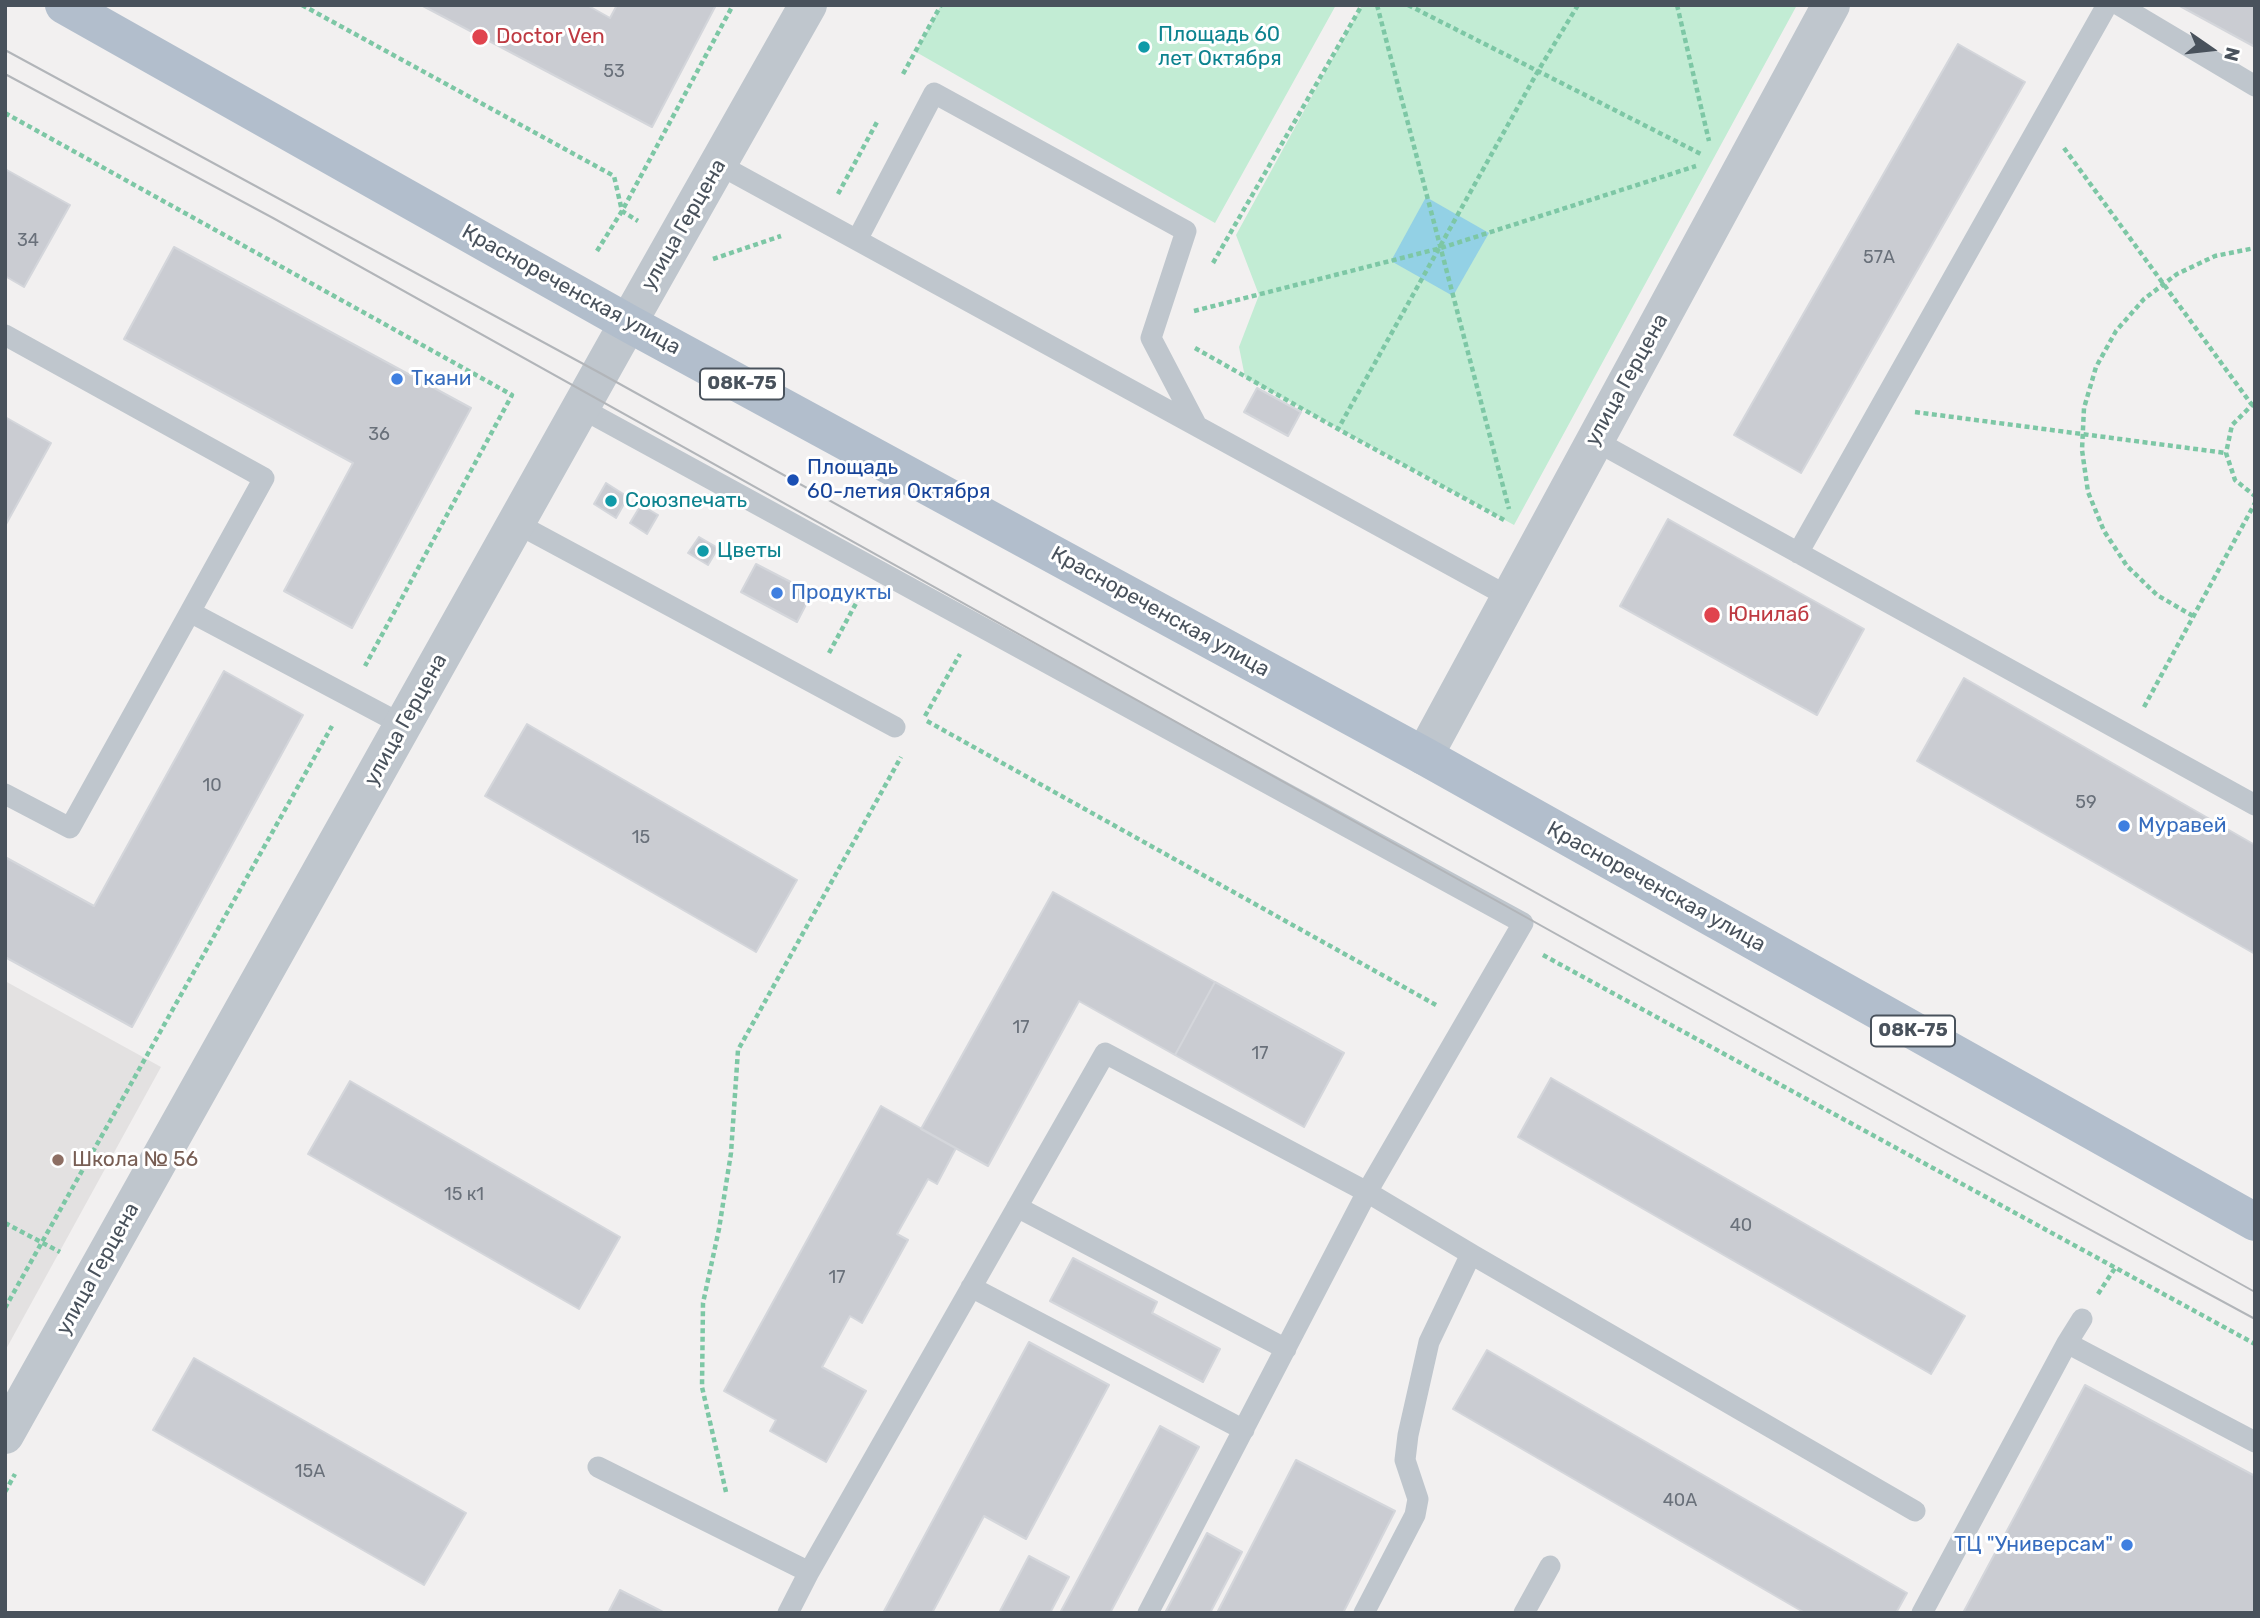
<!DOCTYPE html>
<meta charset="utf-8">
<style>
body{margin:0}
#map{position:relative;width:2260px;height:1618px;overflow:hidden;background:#f2f0f0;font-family:Rubik,sans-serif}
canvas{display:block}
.frame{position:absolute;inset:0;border:7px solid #49525c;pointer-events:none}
.north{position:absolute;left:2176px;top:14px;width:70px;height:70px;-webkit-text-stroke:5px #fff;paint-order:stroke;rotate:104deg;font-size:19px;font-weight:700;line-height:28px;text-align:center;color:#49525c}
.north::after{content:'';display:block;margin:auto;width:24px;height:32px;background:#49525c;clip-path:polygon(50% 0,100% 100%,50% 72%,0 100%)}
</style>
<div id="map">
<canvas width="2260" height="1618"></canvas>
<div class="frame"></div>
<div class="north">N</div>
</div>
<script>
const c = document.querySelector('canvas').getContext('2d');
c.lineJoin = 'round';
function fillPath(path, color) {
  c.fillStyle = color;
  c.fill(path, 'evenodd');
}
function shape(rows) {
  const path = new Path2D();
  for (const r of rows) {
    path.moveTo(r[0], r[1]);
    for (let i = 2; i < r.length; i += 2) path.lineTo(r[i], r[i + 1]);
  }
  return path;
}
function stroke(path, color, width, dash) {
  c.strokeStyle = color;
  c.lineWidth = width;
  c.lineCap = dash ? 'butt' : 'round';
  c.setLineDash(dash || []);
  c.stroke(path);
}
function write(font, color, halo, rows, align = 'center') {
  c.font = font + ' Rubik,sans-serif';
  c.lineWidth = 6;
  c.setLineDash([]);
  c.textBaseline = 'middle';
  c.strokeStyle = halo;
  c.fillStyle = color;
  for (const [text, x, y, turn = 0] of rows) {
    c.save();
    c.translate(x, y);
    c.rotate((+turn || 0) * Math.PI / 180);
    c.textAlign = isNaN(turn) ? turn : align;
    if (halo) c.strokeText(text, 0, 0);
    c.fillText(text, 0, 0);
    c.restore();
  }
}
fillPath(shape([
 [5,981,161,1067,5,1351]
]), '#e3e1e1');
fillPath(shape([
 [941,5,1336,5,1215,223,916,52],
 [1362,5,1797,5,1514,525,1245,377,1239,347,1259,295,1236,235]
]), '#c2ecd4');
fillPath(shape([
 [1426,197,1489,233,1453,296,1391,261]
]), '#93d1e5');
const building = shape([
 [421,5,587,5,610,18,617,5,716,5,652,127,421,5],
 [2178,5,2255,5,2255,47,2178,5],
 [1958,44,2025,82,1801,473,1734,435,1958,44],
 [5,169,70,205,24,287,5,276,5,169],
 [174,247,471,408,352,628,284,591,353,463,124,339,174,247],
 [1257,388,1301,412,1288,436,1244,412,1257,388],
 [5,417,51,443,5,526,5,417],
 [606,483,628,497,616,518,594,504,606,483],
 [641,505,658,515,647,534,630,523,641,505],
 [1668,519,1864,629,1817,715,1620,606,1668,519],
 [699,537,718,548,708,565,688,553,699,537],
 [756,564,812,593,797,622,741,592,756,564],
 [224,671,303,715,132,1027,5,957,5,857,94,906,224,671],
 [1964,678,2255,845,2255,954,1917,761,1964,678],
 [527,724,797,880,756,952,485,796,527,724],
 [1053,892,1215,982,1175,1055,1079,1001,988,1166,921,1129,1053,892],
 [1215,982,1344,1053,1304,1127,1175,1055,1215,982],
 [1551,1078,1965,1316,1931,1374,1518,1137,1551,1078],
 [350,1081,620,1237,579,1309,308,1154,350,1081],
 [881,1106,956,1148,937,1184,928,1179,897,1234,908,1240,862,1323,850,1316,822,1367,866,1391,826,1462,770,1431,776,1420,724,1391,881,1106],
 [1073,1258,1157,1302,1152,1313,1220,1349,1203,1382,1050,1301,1073,1258],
 [1029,1342,1109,1385,1026,1539,984,1516,932,1613,883,1613,1029,1342],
 [1487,1350,1907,1593,1896,1613,1805,1613,1453,1409,1487,1350],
 [194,1358,466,1513,424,1585,153,1430,194,1358],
 [2085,1385,2255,1476,2255,1613,1963,1613,2085,1385],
 [1160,1426,1199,1447,1110,1613,1060,1613,1160,1426],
 [1296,1460,1395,1511,1343,1613,1217,1613,1296,1460],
 [1207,1533,1242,1552,1210,1613,1165,1613,1207,1533],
 [1029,1556,1069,1577,1050,1613,999,1613,1029,1556],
 [620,1590,665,1613,608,1613,620,1590]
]);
fillPath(building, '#caccd2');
stroke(building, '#d4d6db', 2);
stroke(shape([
 [302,5,614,176,622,211,638,221],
 [1377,5,1509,509],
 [1408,5,1703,155],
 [1677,5,1709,141],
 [903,74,941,5],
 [5,113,512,395,365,666],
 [2064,148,2252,405],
 [838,194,877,122],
 [597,251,622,211,733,5],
 [713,259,781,236],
 [1213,263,1362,5],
 [1194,311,1441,248,1696,166],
 [1195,348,1338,429],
 [2255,404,2252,405,2232,425,2226,453,2235,480,2255,496],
 [1915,412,2226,453],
 [1504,520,1338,429,1538,71,1578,5],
 [2193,616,2157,595,2127,566,2104,531,2088,492,2082,450,2084,408,2096,367,2116,331,2144,299,2177,274,2215,256,2255,248],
 [829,653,860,596],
 [2144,707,2255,503],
 [925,716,960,654],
 [927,721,1436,1005],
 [1543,955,2255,1344],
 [5,1223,60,1252],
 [2098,1294,2115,1268],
 [5,1308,332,726],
 [5,1492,15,1474],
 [726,1492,702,1387,703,1303,719,1229,731,1153,738,1050,901,757]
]), '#7dc7a5', 4.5, [5, 3.5]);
stroke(shape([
 [2119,5,2255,86],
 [718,164,1509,597],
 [857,240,934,93,1186,231,1151,338,1197,426],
 [5,335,264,478,190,612,403,725],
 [581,408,1523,923,1367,1192,1105,1053,809,1572,788,1613],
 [1594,440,2255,805],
 [516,523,895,727],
 [1798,553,2107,5],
 [5,794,70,828,190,612],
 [1017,1207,1286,1349],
 [1471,1254,1915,1511],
 [971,1287,1244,1430],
 [2067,1343,2255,1442],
 [598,1467,809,1572],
 [1148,1613,1367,1192,1471,1254,1429,1342,1408,1435,1405,1460,1418,1499,1415,1515,1364,1613],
 [1524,1613,1550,1566],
 [1922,1613,2067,1343,2082,1319]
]), '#bfc6cd', 21);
stroke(shape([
 [628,323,808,5],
 [1424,756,1831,5]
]), '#bfc6cd', 38);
stroke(shape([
 [5,1435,628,323]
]), '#bfc6cd', 38);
stroke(shape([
 [64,5,628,323,1424,756,2255,1222]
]), '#b2becc', 38);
stroke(shape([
 [5,50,600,373,2255,1292],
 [5,74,273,218,1945,1151,2255,1319]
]), '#b2b5b9', 2);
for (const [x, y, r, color] of [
 [480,37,9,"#e0444e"],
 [1144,47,7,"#0f9aa8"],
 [397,379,7,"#3f7fe0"],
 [793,480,7,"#1a4fb4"],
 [611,501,7,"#0f9aa8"],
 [703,551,7,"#0f9aa8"],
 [777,593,7,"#3f7fe0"],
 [1712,615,9,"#e0444e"],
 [2124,826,7,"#3f7fe0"],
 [58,1160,7,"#8d6e63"],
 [2127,1545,7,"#3f7fe0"]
]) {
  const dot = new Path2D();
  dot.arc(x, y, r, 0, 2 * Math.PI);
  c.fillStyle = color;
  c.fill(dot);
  stroke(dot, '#fff', 2.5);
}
write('18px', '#69707a', null, [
 ["53",614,72],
 ["34",28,241],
 ["57А",1879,258],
 ["36",379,435],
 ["10",212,786],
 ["59",2086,803],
 ["15",641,838],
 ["17",1021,1028],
 ["17",1260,1054],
 ["15 к1",464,1195],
 ["40",1741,1226],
 ["17",837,1278],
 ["15А",310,1472],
 ["40А",1680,1501]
]);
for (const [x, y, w] of [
 [742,384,84],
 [1913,1031,84]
]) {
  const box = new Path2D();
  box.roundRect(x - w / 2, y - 15.5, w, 31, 5);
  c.fillStyle = '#fff';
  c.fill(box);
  stroke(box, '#49525c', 2);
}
write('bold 19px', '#49525c', null, [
 ["08К-75",742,384],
 ["08К-75",1913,1031]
]);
write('21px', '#0d838f', '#fff', [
 ["Площадь 60",1158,35],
 ["лет Октября",1158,59],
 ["Союзпечать",625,501],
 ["Цветы",717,551]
], 'left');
write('21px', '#be3a42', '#fff', [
 ["Doctor Ven",496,37],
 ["Юнилаб",1728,615]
], 'left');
write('21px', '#49525c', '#fff', [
 ["улица Герцена",684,225,-60],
 ["Краснореченская улица",571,290,29],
 ["улица Герцена",1627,380,-61],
 ["Краснореченская улица",1160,612,29],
 ["улица Герцена",406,720,-61],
 ["Краснореченская улица",1656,887,29],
 ["улица Герцена",98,1269,-61]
]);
write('21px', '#366cbe', '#fff', [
 ["Ткани",411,379],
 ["Продукты",791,593],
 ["Муравей",2138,826],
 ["ТЦ \"Универсам\"",2113,1545,"right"]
], 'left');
write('21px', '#164399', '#fff', [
 ["Площадь",807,468],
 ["60-летия Октября",807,492]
], 'left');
write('21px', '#785e54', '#fff', [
 ["Школа № 56",72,1160]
], 'left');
</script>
